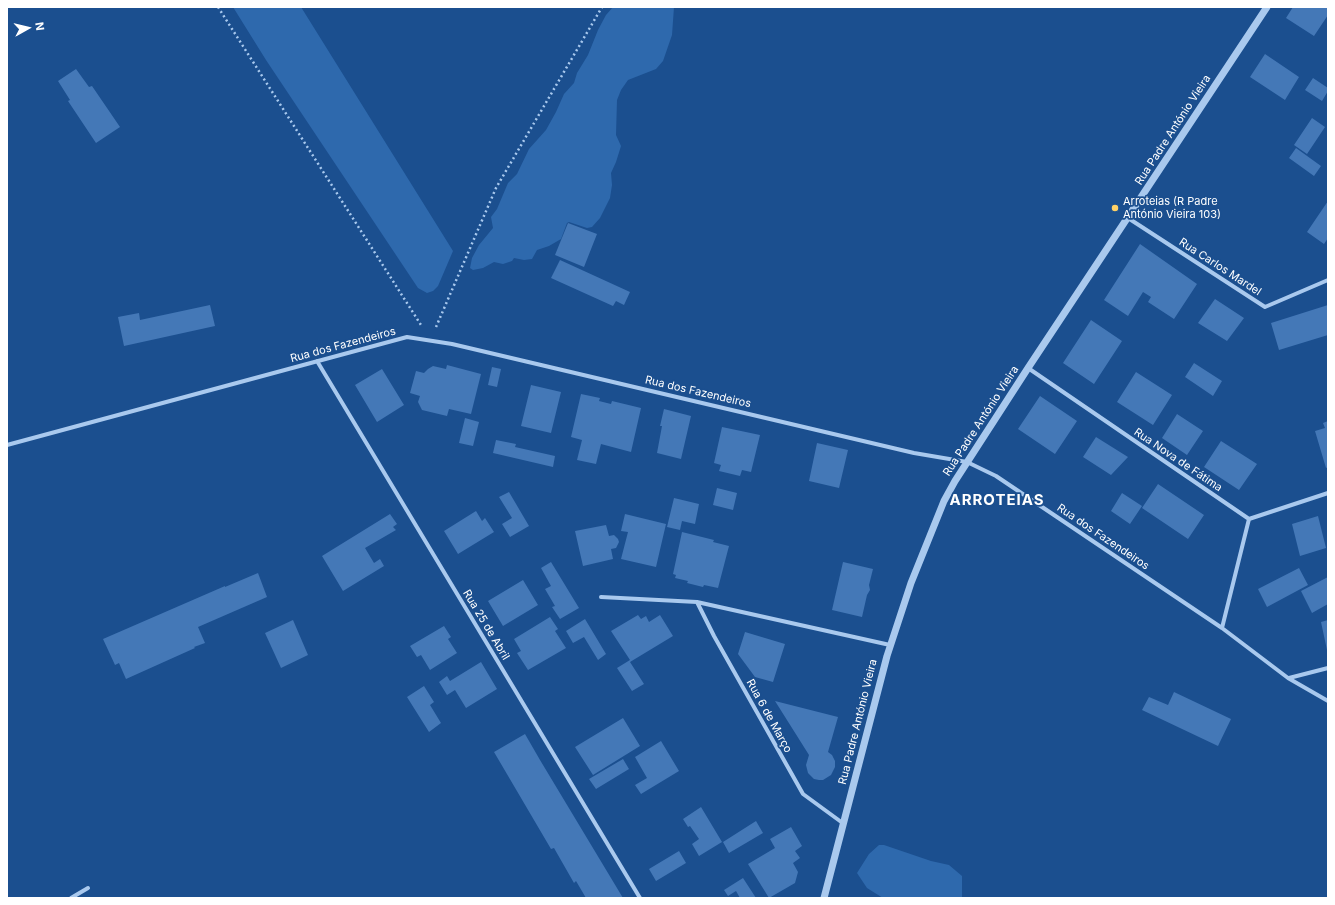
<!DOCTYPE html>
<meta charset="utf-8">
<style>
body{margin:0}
#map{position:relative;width:1335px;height:905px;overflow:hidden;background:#1b4f8f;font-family:Inter,sans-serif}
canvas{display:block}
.frame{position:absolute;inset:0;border:8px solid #fff;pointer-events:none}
.north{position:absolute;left:8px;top:8px;width:40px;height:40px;-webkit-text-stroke:3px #1b4f8f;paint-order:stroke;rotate:82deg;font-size:11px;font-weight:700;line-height:16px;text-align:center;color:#fff}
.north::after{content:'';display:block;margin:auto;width:14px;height:18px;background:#fff;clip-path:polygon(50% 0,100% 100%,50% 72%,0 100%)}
</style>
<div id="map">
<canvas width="1335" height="905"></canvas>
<div class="frame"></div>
<div class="north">N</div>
</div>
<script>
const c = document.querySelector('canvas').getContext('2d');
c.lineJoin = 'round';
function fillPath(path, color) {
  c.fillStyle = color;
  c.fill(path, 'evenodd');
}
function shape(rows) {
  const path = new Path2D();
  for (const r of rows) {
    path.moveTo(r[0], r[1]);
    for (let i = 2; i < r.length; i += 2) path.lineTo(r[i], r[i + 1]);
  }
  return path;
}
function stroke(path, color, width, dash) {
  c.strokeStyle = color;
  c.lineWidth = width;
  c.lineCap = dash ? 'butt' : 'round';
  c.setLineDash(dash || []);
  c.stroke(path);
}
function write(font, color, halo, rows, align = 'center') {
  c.font = font + ' Inter,sans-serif';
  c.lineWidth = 3.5;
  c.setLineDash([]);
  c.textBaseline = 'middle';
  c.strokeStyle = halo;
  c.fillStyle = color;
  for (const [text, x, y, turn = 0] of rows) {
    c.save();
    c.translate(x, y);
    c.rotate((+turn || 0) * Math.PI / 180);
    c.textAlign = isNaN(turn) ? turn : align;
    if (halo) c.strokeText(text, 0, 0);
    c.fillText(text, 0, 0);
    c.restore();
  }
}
fillPath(shape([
 [233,7,301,7,453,251,438,286,433,291,427,293,418,288,266,60],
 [613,7,674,7,672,35,663,61,656,69,628,80,621,90,617,100,616,135,621,146,616,162,611,173,612,185,610,198,600,218,592,227,587,228,569,222,567,223,561,239,549,246,537,250,532,259,524,260,514,258,512,261,503,264,494,262,483,268,473,270,470,268,472,258,479,245,493,228,491,217,497,209,508,183,517,174,529,149,546,130,556,112,564,94,574,83,577,73,588,55,598,30,606,15],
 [879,845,884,845,931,861,949,865,962,876,962,898,883,898,867,888,857,873,869,854]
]), '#2e69ad');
fillPath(shape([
 [1293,7,1328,7,1328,15,1314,36,1286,18],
 [1265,54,1299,77,1285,100,1250,77],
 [76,69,89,87,92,86,120,127,96,143,68,101,70,100,58,81],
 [1313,78,1328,88,1328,91,1322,101,1305,90],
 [1312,118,1325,127,1307,154,1294,145],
 [1296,148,1321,166,1314,176,1289,158],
 [1328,201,1328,238,1324,244,1307,232],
 [568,223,597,234,584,267,555,255],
 [1140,244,1197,284,1174,319,1148,302,1151,297,1143,292,1128,316,1104,300],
 [560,260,630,292,624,305,616,301,613,306,551,278],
 [1215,299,1244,318,1227,341,1198,323],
 [210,305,215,326,124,346,118,317,139,313,140,320],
 [1328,305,1328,335,1279,350,1271,323],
 [1091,320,1122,341,1094,384,1063,363],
 [1194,363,1222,381,1213,396,1185,377],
 [447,365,481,374,471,414,449,409,447,416,422,410,418,402,420,396,410,393,416,371,424,373,428,369,433,366,446,369],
 [492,367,501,369,497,387,488,385],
 [382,369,404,405,377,422,355,385],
 [1136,372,1172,395,1153,425,1117,402],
 [531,385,561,392,551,433,521,426],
 [581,394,600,398,599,401,611,404,612,401,641,408,631,452,601,444,596,464,577,460,582,440,571,437],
 [1040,396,1077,421,1055,454,1018,429],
 [664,409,691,416,681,459,657,453,662,426,660,426],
 [1177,414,1203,431,1187,455,1162,438],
 [465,418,479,422,473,446,459,443],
 [1328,421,1328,467,1326,468,1315,431,1325,428,1323,423],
 [722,427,760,435,751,472,742,470,740,476,719,471,721,465,714,463],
 [1096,437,1128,457,1111,475,1083,457],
 [496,440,516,444,515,447,555,456,553,467,493,453],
 [1221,441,1257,464,1239,490,1204,467],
 [817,443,848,450,839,488,809,481],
 [1158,484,1204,515,1188,539,1142,508],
 [717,488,737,493,733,510,713,505],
 [509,492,529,526,510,537,502,524,512,518,499,497],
 [1122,493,1142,506,1130,524,1111,511],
 [674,498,699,504,695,524,682,521,680,530,667,527],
 [476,511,482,521,485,518,494,532,458,554,444,531],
 [390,514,397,524,393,527,396,530,365,548,374,563,380,559,384,566,343,591,322,556],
 [625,514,666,524,656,567,621,559,628,532,621,531],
 [1318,516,1326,548,1300,556,1292,524],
 [606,525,609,536,614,535,618,539,619,542,616,548,611,549,613,559,583,566,575,531],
 [682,532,714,540,713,542,729,546,718,588,704,585,703,587,687,583,688,581,675,578,676,575,673,574],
 [551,562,579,608,560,619,552,607,555,606,545,589,551,586,541,568],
 [843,562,873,569,869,585,870,590,867,595,862,617,832,610],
 [1299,568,1308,585,1267,607,1258,589],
 [258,573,267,597,198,627,205,643,194,647,195,648,126,679,119,663,115,665,103,639,225,586,225,587],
 [1328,577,1328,604,1312,613,1301,591],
 [523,580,538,605,503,626,488,601],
 [638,615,641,619,646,616,649,622,660,615,673,636,630,662,644,684,632,691,617,668,630,660,611,631],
 [550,617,558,629,555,631,566,648,528,670,517,653,521,651,514,639],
 [585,619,606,654,598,660,584,637,573,643,566,631],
 [293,620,308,655,281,668,265,633],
 [1328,620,1328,649,1327,650,1321,622],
 [444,626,451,637,448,639,457,653,430,670,421,655,417,657,410,646],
 [745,632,785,644,773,682,755,677,738,654],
 [481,662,497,689,466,708,455,690,447,695,439,682,447,676,450,681],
 [424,686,434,702,430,705,441,723,429,732,407,697],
 [1174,692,1231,719,1218,746,1142,710,1149,697,1168,705],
 [775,701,838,717,828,752,832,755,835,761,835,767,831,775,823,780,819,780,814,779,808,773,806,765,809,755],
 [623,718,640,746,593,775,575,747],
 [525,734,540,760,623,898,586,898,576,881,574,883,554,848,551,849,494,752],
 [661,741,679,771,641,794,635,785,647,778,635,757],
 [623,759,629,769,596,789,589,779],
 [701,807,722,842,699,856,692,844,699,839,690,826,688,827,683,819],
 [756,821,763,833,729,853,723,842],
 [791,827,802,846,795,851,800,858,793,863,798,872,795,883,769,898,748,864,775,848,770,839],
 [679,851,686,863,656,881,649,869],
 [743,878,756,898,740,898,736,891,728,896,724,890]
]), '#4478b7');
stroke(shape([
 [218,7,421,325],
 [436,327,496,188,602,7]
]), '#a9c9ee', 2.5, [2, 3]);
stroke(shape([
 [1128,218,1265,307,1328,280],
 [317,361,640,898],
 [1028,368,1249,519,1328,493],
 [7,445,407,337,452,344,914,453,967,462,996,476,1222,628,1288,678,1328,701],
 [601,597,697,602,714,636,803,794,844,824],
 [697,602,890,645],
 [1222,628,1249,519],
 [1289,678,1328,668],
 [71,898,88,888]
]), '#a9c9ee', 4);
stroke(shape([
 [824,898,887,656,911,583,944,501,955,481,1028,368,1267,7]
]), '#a9c9ee', 7);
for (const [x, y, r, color] of [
 [1115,208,4,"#ffd166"]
]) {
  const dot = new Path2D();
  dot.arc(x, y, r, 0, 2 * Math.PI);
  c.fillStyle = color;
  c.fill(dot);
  stroke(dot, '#1b4f8f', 1.5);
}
write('11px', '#fff', '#1b4f8f', [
 ["Rua Padre António Vieira",1173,130,-57],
 ["Rua Carlos Mardel",1220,267,33],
 ["Rua dos Fazendeiros",343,345,-15],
 ["Rua dos Fazendeiros",698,392,13],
 ["Rua Padre António Vieira",981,421,-57],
 ["Rua Nova de Fátima",1178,460,34],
 ["Rua dos Fazendeiros",1103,537,34],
 ["Rua 25 de Abril",486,625,59],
 ["Rua 6 de Março",769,716,61],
 ["Rua Padre António Vieira",858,722,-76]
]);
write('11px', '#fff', '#1b4f8f', [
 ["Arroteias (R Padre",1123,202],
 ["António Vieira 103)",1123,215]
], 'left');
c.letterSpacing = '1px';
write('bold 15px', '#fff', '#1b4f8f', [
 ["ARROTEIAS",997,500]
]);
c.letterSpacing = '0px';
</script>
